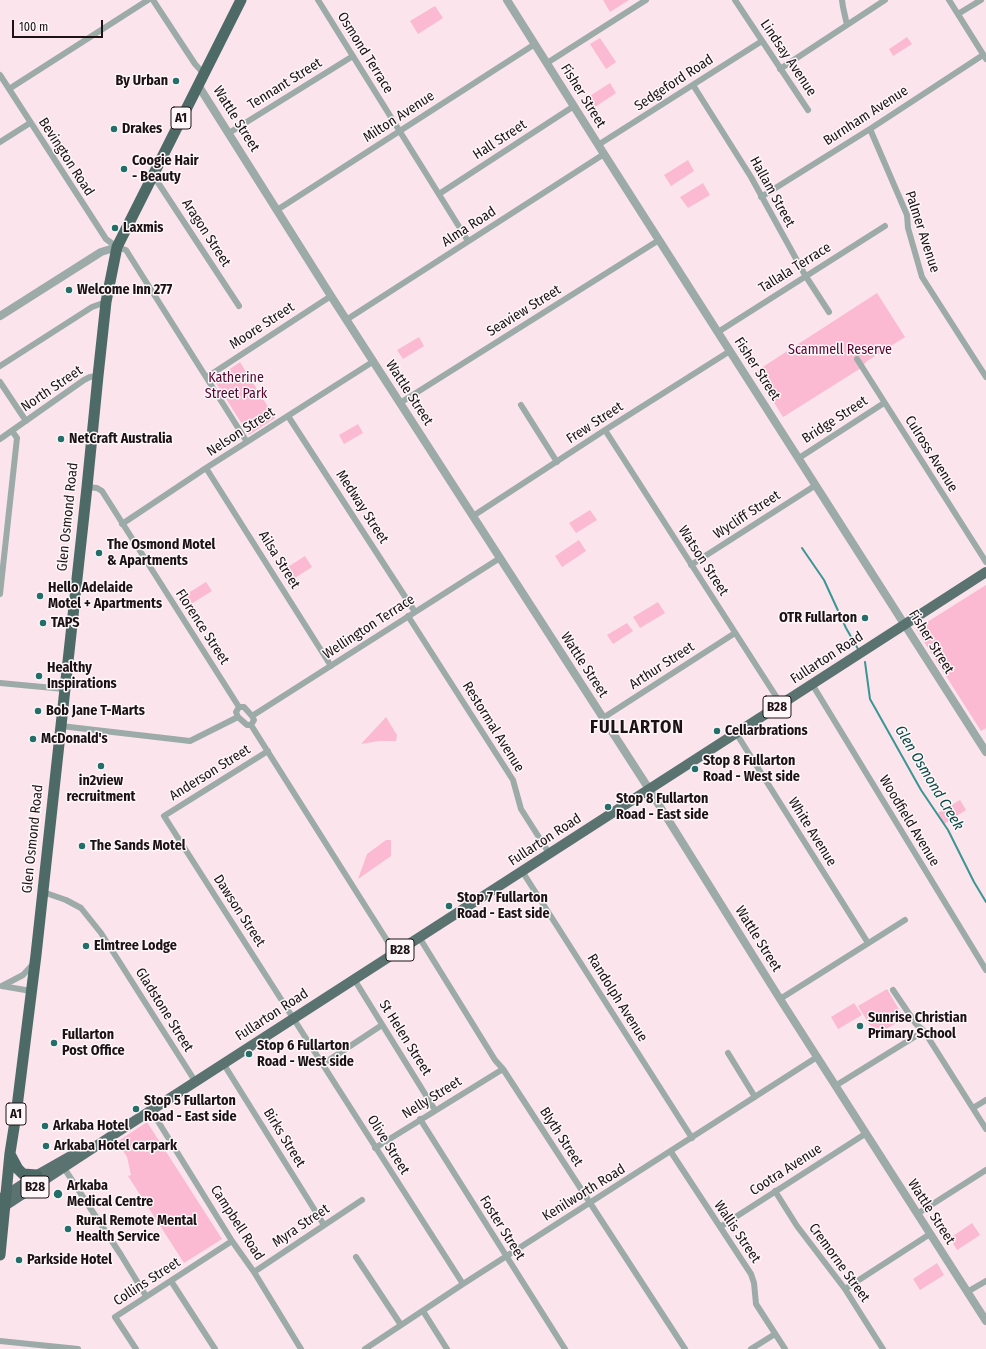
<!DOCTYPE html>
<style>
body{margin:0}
#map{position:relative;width:986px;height:1349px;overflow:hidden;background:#fce4ec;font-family:"Fira Sans Condensed",sans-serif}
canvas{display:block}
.scale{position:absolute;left:12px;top:20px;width:91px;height:18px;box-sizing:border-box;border:2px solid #1c1215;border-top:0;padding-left:5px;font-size:12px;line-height:14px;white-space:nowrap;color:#1c1215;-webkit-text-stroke:3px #fdf7f9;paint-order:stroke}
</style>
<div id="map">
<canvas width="986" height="1349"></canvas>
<div class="scale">100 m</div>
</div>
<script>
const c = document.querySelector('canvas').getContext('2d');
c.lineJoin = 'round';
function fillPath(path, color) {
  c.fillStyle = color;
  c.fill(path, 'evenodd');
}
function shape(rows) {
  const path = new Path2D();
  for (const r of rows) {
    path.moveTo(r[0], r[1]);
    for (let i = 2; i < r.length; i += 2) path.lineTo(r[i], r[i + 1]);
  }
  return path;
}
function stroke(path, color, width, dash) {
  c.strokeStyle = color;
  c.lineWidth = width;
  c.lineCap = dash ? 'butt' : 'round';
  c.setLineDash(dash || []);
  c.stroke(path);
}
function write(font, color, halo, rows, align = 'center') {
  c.font = font + ' "Fira Sans Condensed",sans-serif';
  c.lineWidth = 3;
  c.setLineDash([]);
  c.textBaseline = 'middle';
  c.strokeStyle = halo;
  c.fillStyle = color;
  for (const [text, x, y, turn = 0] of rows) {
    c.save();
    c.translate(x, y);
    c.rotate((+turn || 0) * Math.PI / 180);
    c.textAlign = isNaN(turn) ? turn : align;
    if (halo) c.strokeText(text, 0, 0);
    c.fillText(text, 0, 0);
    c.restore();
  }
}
fillPath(shape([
 [603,0,629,0,610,12],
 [435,6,443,18,418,34,410,21],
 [907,37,912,44,893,56,889,49],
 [600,38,616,62,606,69,590,44],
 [610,83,616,93,592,109,585,99],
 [688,160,694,171,671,186,664,175],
 [703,183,710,195,688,208,680,197],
 [877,293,905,337,867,361,861,368,783,417,755,372],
 [419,337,424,346,403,359,397,350],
 [240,362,275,418,249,435,214,380],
 [358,424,363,433,344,444,339,435],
 [590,510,597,520,576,533,569,523],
 [579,540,586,551,562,567,555,556],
 [305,556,312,567,290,581,283,570],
 [206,582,212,591,191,604,185,595],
 [986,585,986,728,981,731,916,629],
 [658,602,665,613,640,628,633,617],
 [627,623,633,631,613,644,607,635],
 [386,717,397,735,396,741,379,741,361,744],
 [960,800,966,810,944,824,938,813],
 [386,840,391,840,391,856,358,879,367,854],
 [887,989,904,1018,880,1033,877,1028,873,1030,858,1006],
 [854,1003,862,1015,838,1029,831,1017],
 [147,1122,222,1239,184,1263,128,1176,131,1175,127,1157,117,1142],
 [972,1223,980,1235,957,1250,950,1238],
 [937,1263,944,1275,920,1290,913,1279]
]), '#fbbad1');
stroke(shape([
 [802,548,824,580,846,628,858,649],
 [865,662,870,699,921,790,948,830,974,882,986,902]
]), '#399692', 2);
stroke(shape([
 [153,0,195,64,204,74],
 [318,0,468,241],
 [735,0,808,110],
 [842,0,843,7,847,25],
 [949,0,986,59],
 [958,14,981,0],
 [547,63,646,0],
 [780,69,885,0],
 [0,75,106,239,117,247,126,250,247,442],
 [693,85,751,177,805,275,829,312],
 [9,89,148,0],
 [870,129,907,215,908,228,922,277,986,377],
 [229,133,353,56],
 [0,142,30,123],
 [598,145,762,41],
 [153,175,239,306],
 [439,194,574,106],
 [761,197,870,129,983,55],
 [277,210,535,44],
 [346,320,604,154],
 [718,332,885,226],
 [857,359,986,562],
 [0,366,92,307,106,302],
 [207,377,331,296],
 [0,382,26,421],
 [400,403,659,240],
 [521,405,557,462],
 [288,416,415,612],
 [605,430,781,704],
 [0,439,84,380,90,377,98,376],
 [799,458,884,403],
 [206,468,331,666],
 [87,487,97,488,102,491,239,707],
 [473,516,605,430,730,351],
 [122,524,206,468,374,361],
 [691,565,816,485],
 [0,594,17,438,12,431],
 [408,616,513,780,521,809,549,853],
 [0,683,64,689],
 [812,684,986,970],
 [239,707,244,707,252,716,254,720,251,725,247,725,238,717,236,712,239,707],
 [252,716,500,558],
 [603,718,735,633],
 [251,725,395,953],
 [61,726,190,741,238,717],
 [736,733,868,943],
 [268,751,164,816,463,1284],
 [522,871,692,1138],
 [43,892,66,900,81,908,101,933,195,1081],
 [419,937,495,1060,503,1069,685,1349],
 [354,979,435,1110],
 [2,986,23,975,34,963],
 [2,986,31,991],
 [893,990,916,1024,924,1031,986,1129],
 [780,999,905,920],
 [728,1053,755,1097],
 [223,1063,324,1225],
 [323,1064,382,1025],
 [835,1086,924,1031],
 [973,1108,986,1100],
 [151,1110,232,1241,254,1272,301,1349],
 [420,1119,565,1349],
 [375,1148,503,1069],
 [671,1152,751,1274,754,1283,756,1304,785,1349],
 [64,1168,121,1255,146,1296],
 [775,1191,797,1226,845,1289,883,1349],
 [917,1214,986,1170],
 [720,1227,865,1134],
 [356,1257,401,1325],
 [254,1272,362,1200],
 [171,1281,215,1349],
 [845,1289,930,1234],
 [967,1292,986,1281],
 [423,1311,447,1349],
 [0,1341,78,1349],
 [136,1349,115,1317,232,1241],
 [365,1349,463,1284,817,1057],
 [751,1349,775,1334]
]), '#9caaa8', 6);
stroke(shape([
 [507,0,604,154,986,752],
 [198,85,331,296,649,789,780,999,986,1321],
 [0,316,101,252,117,247]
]), '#9caaa8', 8);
stroke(shape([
 [0,1199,37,1175,74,1154],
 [0,1209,119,1131,986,572]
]), '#5a7371', 10);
stroke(shape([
 [10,1154,18,1169,23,1174,37,1175],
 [0,1255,10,1153,16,1115,36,955,87,487,98,376,106,302,117,247,241,0]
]), '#4e6a67', 11);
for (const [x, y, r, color] of [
 [176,81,4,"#246e6a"],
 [114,129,4,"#246e6a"],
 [124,169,4,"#246e6a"],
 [115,228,4,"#246e6a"],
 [69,290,4,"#246e6a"],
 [61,439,4,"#246e6a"],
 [99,553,4,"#246e6a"],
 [40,596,4,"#246e6a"],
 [865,618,4,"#246e6a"],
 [43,623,4,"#246e6a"],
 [39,676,4,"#246e6a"],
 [38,711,4,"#246e6a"],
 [717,731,4,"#246e6a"],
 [33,739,4,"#246e6a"],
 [101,766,4,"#246e6a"],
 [695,769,4,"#246e6a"],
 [608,807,4,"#246e6a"],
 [82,846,4,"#246e6a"],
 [449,906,4,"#246e6a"],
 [86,946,4,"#246e6a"],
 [860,1026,4,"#246e6a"],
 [54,1043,4,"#246e6a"],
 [249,1054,4,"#246e6a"],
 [136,1109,4,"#246e6a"],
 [45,1126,4,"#246e6a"],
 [46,1146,4,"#246e6a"],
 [58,1194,5,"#246e6a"],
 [68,1229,4,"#246e6a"],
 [19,1260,4,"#246e6a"]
]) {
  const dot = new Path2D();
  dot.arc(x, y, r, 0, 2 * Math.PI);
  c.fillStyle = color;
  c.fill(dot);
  stroke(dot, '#fdf7f9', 1.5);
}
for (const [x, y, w] of [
 [181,118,20],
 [777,707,28],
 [400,950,28],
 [16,1114,20],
 [35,1187,28]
]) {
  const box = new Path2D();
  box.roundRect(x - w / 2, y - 11, w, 22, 3);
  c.fillStyle = '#fdf7f9';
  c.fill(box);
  stroke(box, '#1c1215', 1);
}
write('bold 13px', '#1c1215', null, [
 ["A1",181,118],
 ["B28",777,707],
 ["B28",400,950],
 ["A1",16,1114],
 ["B28",35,1187]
]);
write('14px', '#1c1215', '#fdf7f9', [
 ["Osmond Terrace",365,53,58],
 ["Lindsay Avenue",788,58,56],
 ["Sedgeford Road",674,83,-33],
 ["Tennant Street",285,84,-32],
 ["Fisher Street",583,96,58],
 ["Burnham Avenue",866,116,-33],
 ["Milton Avenue",399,117,-33],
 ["Wattle Street",236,119,58],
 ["Hall Street",500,140,-33],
 ["Bevington Road",66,157,57],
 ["Hallam Street",772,192,61],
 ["Alma Road",469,227,-33],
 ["Palmer Avenue",922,232,72],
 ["Aragon Street",206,233,57],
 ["Tallala Terrace",795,268,-32],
 ["Seaview Street",524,311,-32],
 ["Moore Street",262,326,-33],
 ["Fisher Street",757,369,57],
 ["North Street",52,389,-34],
 ["Wattle Street",409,393,57],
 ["Bridge Street",835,420,-33],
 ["Frew Street",595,423,-33],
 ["Nelson Street",241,432,-33],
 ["Culross Avenue",931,454,58],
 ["Medway Street",362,507,57],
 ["Wycliff Street",747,515,-33],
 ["Glen Osmond Road",68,517,-84],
 ["Ailsa Street",279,560,58],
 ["Watson Street",703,561,57],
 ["Florence Street",202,627,57],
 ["Wellington Terrace",369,627,-33],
 ["Fisher Street",931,642,58],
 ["Fullarton Road",827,658,-33],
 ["Wattle Street",584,665,57],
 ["Arthur Street",662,666,-33],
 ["Restormal Avenue",493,727,58],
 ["Anderson Street",210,773,-32],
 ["Woodfield Avenue",909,821,59],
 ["White Avenue",812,832,58],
 ["Glen Osmond Road",33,839,-84],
 ["Fullarton Road",545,840,-33],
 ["Dawson Street",239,911,57],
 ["Wattle Street",758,939,58],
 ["Randolph Avenue",617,998,58],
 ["Gladstone Street",164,1010,58],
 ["Fullarton Road",272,1015,-33],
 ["St Helen Street",405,1038,58],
 ["Nelly Street",432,1098,-32],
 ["Blyth Street",561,1137,57],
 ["Birks Street",284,1138,58],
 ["Olive Street",388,1145,58],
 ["Cootra Avenue",786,1170,-33],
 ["Kenilworth Road",584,1193,-32],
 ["Wattle Street",931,1212,57],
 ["Campbell Road",237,1223,57],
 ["Myra Street",301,1226,-34],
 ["Foster Street",502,1228,58],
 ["Wallis Street",737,1232,56],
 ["Cremorne Street",839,1263,54],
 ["Collins Street",147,1282,-33]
]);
write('bold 14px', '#1c1215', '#fdf7f9', [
 ["By Urban",168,81,"right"],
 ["Drakes",122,129],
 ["Coogie Hair",132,161],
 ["- Beauty",132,177],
 ["Laxmis",123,228],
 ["Welcome Inn 277",77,290],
 ["NetCraft Australia",69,439],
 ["The Osmond Motel",107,545],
 ["& Apartments",107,561],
 ["Hello Adelaide",48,588],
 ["Motel + Apartments",48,604],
 ["OTR Fullarton",857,618,"right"],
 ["TAPS",51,623],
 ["Healthy",47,668],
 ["Inspirations",47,684],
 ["Bob Jane T-Marts",46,711],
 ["Cellarbrations",725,731],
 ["McDonald's",41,739],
 ["Stop 8 Fullarton",703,761],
 ["Road - West side",703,777],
 ["in2view",101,781,"center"],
 ["recruitment",101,797,"center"],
 ["Stop 8 Fullarton",616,799],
 ["Road - East side",616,815],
 ["The Sands Motel",90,846],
 ["Stop 7 Fullarton",457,898],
 ["Road - East side",457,914],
 ["Elmtree Lodge",94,946],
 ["Sunrise Christian",868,1018],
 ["Primary School",868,1034],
 ["Fullarton",62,1035],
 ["Post Office",62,1051],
 ["Stop 6 Fullarton",257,1046],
 ["Road - West side",257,1062],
 ["Stop 5 Fullarton",144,1101],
 ["Road - East side",144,1117],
 ["Arkaba Hotel",53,1126],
 ["Arkaba Hotel carpark",54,1146],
 ["Arkaba",67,1186],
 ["Medical Centre",67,1202],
 ["Rural Remote Mental",76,1221],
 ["Health Service",76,1237],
 ["Parkside Hotel",27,1260]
], 'left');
write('14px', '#57052f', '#fdf7f9', [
 ["Scammell Reserve",840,350],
 ["Katherine",236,378],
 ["Street Park",236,394]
]);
write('italic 15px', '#0b4845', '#fdf7f9', [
 ["Glen Osmond Creek",929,778,59]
]);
c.letterSpacing = '1px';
write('bold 18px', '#1c1215', '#fdf7f9', [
 ["FULLARTON",637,728]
]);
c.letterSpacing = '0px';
</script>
